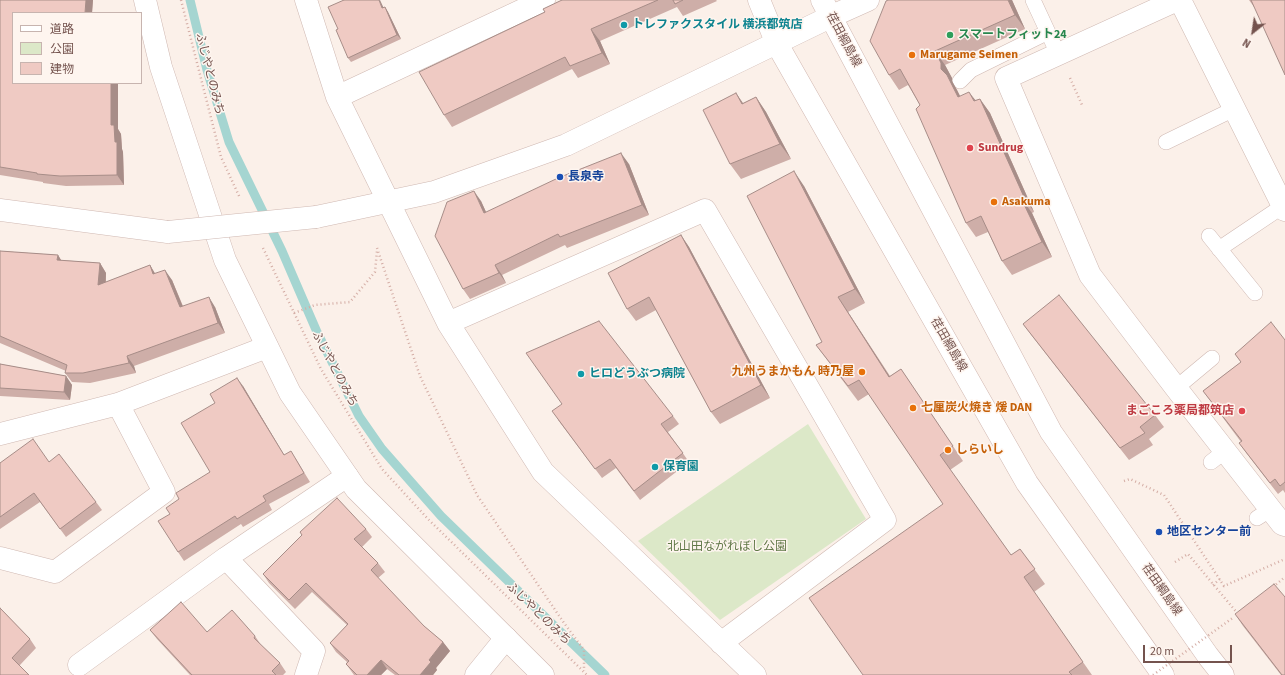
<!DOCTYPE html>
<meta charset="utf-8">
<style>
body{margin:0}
#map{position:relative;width:1285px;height:675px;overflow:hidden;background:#fbf0e9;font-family:"Source Sans 3","Noto Sans JP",sans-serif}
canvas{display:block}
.legend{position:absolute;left:12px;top:12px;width:130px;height:72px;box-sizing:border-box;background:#fef5ef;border:1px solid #c7b4af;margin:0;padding:5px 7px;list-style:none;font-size:12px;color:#74534e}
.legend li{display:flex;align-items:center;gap:8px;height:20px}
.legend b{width:20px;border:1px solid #c7b4af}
.north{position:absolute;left:1233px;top:12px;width:40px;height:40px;-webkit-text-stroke:3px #fef5ef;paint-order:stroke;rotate:210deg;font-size:11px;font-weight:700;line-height:16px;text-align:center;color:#74534e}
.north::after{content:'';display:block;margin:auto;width:14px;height:18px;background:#74534e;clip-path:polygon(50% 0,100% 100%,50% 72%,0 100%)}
.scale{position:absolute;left:1143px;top:645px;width:89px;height:18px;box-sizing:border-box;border:2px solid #74534e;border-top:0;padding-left:5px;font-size:12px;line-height:14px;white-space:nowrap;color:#74534e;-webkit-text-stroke:3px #fef5ef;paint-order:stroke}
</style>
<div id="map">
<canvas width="1285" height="675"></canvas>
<ul class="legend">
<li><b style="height:5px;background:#fff"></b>道路</li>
<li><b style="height:11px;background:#dce8c8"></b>公園</li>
<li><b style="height:11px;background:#efcac3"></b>建物</li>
</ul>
<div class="north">N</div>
<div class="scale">20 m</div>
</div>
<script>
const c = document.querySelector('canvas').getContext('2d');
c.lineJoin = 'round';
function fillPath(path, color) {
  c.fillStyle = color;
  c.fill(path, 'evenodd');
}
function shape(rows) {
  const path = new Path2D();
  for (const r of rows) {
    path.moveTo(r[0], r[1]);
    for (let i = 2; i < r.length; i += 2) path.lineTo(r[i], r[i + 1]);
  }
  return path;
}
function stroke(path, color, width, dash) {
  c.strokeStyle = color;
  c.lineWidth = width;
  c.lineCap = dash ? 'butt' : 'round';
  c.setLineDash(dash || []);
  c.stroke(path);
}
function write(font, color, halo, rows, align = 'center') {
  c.font = font + ' "Source Sans 3","Noto Sans JP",sans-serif';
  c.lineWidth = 3;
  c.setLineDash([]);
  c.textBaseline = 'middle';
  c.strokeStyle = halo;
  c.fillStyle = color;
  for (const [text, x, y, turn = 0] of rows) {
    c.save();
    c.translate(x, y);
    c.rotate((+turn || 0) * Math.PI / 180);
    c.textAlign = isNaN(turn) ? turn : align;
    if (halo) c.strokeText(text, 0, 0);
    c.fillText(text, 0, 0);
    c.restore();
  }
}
fillPath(shape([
 [808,424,866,519,720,620,638,541]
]), '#dce8c8');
stroke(shape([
 [190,0,207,70,229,142,282,251,317,332,359,416,382,449,441,516,605,675]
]), '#a5d5d1', 9);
const service = shape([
 [1033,0,1058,54],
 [960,81,971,70,1048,32],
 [1166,142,1234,109],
 [1209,236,1255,293],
 [1219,249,1283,206],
 [1176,388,1212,358],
 [1211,462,1225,451],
 [1257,518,1271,509]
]);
const minor = shape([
 [306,0,337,97,544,0],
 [1177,0,1006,78,1090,275,1176,388,1282,524,1285,525],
 [1180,0,1285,210],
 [337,97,448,323,543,472,755,675],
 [448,323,705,210,885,520,721,643],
 [0,434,118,404,267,347],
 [0,558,55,572,164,492,118,404],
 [79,665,226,558],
 [306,675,314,651,226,558,347,476],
 [476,675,506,638]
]);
const tertiary = shape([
 [145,0,161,67,225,260,290,393,356,489,543,675],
 [0,210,168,232],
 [316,217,434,192,566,145,830,17,868,0]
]);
const secondary = shape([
 [759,0,777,44,1027,483,1163,675],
 [822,0,1051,432,1208,656,1223,675]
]);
stroke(service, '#cfb8b2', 16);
stroke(minor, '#cfb8b2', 23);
stroke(tertiary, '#cfb8b2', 23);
stroke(secondary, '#d1b7b0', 23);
stroke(shape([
 [181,0,221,157,240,198],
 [1070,78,1082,105],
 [263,248,321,369,382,469,428,519,587,675],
 [377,248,420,376,477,495,564,623,584,650,584,671],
 [294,313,315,305,350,302,375,272,377,251],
 [1124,481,1130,479,1164,495,1224,586,1285,559],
 [1175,562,1188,554,1238,614],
 [1213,585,1220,579],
 [1273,587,1285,577]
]), '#d4ada5', 2.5, [1, 3]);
stroke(service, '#fff', 15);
stroke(minor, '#fff', 22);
stroke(tertiary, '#fff', 22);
stroke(secondary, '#fff', 22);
const tertiaryBridge = shape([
 [168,232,316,217]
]);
stroke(tertiaryBridge, '#cfb8b2', 23, []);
stroke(shape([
 [1153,675,1234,617]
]), '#d4ada5', 2.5, [1, 3]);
stroke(tertiaryBridge, '#fff', 22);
fillPath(shape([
 [0,0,93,0,92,13,13,13,13,83,118,83,118,129,121,134,122,149,123,152,124,185,66,186,43,183,43,182,0,175],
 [562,0,716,0,717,1,683,16,677,7,600,41,610,64,578,78,572,69,452,127,444,115,545,12],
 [888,0,1012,0,1025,29,945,65,952,78,952,81,957,90,960,96,976,100,980,99,990,113,1034,212,1032,213,1052,257,1012,275,1002,261,988,232,976,237,966,223,920,105,908,85,899,90,889,75],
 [1249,0,1285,0,1254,7],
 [385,7,388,12,401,39,351,62,348,58,383,8],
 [736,93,743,103,756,97,766,112,791,159,741,179,730,164],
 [629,164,649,215,567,248,565,245,502,275,506,283,470,299,463,289,481,201,486,212],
 [804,186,865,303,848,312,890,376,901,369,963,461,950,470,1011,555,1020,549,1045,584,1034,592,1092,675,863,675,943,504,869,394,858,401,816,345,822,342],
 [681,235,689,247,770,398,720,424,711,412,656,310,636,321,627,309],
 [0,251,58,255,61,260,100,263,106,273,106,282,150,265,155,274,172,280,183,306,215,307,225,333,134,366,136,373,90,383,72,382,65,373,66,371,0,343],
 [1023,324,1155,415,1164,427,1149,439,1153,445,1129,460,1032,336],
 [1285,340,1285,493,1283,490,1278,494,1247,454,1239,443,1241,442,1203,391,1241,362,1235,354],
 [0,364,66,376,72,385,70,400,0,396],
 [243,386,284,455,296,459,310,482,269,504,272,510,243,527,241,524,184,561,178,552,170,514,179,499,210,472],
 [673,416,679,424,668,432,689,462,640,500,616,468,602,478,558,420],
 [49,462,96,502,102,510,66,537,40,502,0,529,0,463],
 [366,529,372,537,362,547,378,563,385,572,378,578,424,626,443,642,450,651,436,668,437,670,433,675,395,675,387,669,381,675,354,675,346,664,347,662,336,652,330,643,347,625,312,592,295,609,269,583,263,574,302,535,300,532],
 [0,608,30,639,36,648,20,665,0,675],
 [1235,614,1285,675,1281,675,1243,626],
 [150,630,207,632,255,636,261,645,280,663,286,672,283,675,190,675,157,639]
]), '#ceaea8');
fillPath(shape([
 [86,0,93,0,92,13,85,13],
 [379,0,380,0,386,13,382,8],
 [1008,0,1012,0,1025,29,1015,15],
 [385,7,388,12,401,39,397,35],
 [591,29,600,41,610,64,602,53],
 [935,51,945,65,952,78,952,81,957,90,968,112,958,97,941,69],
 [111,83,118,83,118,129,121,134,122,149,123,152,124,185,117,175,115,142,111,125],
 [969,92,980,106,974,101],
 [736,93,746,108,742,104],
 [756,97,766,112,791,159,780,144],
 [980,99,990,113,1034,212,1024,197],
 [621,153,629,164,649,215,642,205],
 [794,171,804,186,865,303,855,289],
 [474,191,481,201,491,223,484,213],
 [1021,198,1032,213,1052,257,1042,242],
 [681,235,689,247,770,398,761,385],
 [58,255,64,265,57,260],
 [100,263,106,273,105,295,98,285],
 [150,265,156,275,153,274],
 [495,265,502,275,506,283,499,273],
 [165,270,172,280,187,317,180,307],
 [209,297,215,307,225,333,218,323],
 [838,297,848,312,899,391,889,377],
 [127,356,134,366,136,373,129,363],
 [66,376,72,385,70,400,64,392],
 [237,378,243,386,289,463,284,455],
 [443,642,450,651,436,668,437,670,433,675,420,675,429,660],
 [381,660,387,669,381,675,367,675]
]), '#a78d88');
const building = shape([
 [0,0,86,0,85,13,13,13,13,83,111,83,111,125,114,125,115,142,117,142,117,175,60,176,37,174,37,173,0,167,0,0],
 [344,0,379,0,382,8,385,7,397,35,348,58,336,30,338,29,328,7,344,0],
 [562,0,658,0,591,29,602,53,570,66,565,57,444,115,419,72,545,12,543,9,562,0],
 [673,0,683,0,675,4,673,0],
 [888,0,1008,0,1015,15,935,51,941,63,941,69,947,75,958,97,969,92,974,101,980,99,1024,197,1021,198,1042,242,1002,261,981,216,966,223,916,109,920,105,900,69,889,75,870,41,886,1,888,0],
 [1251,0,1285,0,1285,75,1251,0],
 [736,93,742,104,756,97,780,144,730,164,703,110,736,93],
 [621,153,642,205,560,237,558,234,495,265,499,273,463,289,435,236,447,202,474,191,484,213,558,178,621,153],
 [794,171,855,289,838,297,889,377,901,369,953,446,940,455,1011,555,1020,549,1035,569,1024,577,1083,662,1069,672,1072,675,863,675,809,598,943,504,859,380,848,386,816,345,822,342,747,196,794,171],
 [681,235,761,385,711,412,649,297,627,309,608,273,681,235],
 [0,251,58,255,57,260,100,263,98,285,150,265,153,274,165,270,180,307,209,297,218,323,127,356,129,363,83,373,65,373,67,365,0,336,0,251],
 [1059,295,1155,415,1140,427,1145,433,1120,448,1023,324,1059,295],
 [599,321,673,416,661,424,683,453,634,491,610,459,595,469,552,411,562,404,526,353,599,321],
 [1271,322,1285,340,1285,482,1280,486,1275,479,1270,483,1239,443,1242,441,1203,391,1241,362,1235,354,1271,322],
 [0,364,66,376,64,392,0,388,0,364],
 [237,378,284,455,291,451,304,473,263,496,266,501,237,519,235,516,178,552,158,521,170,514,166,508,179,499,176,493,210,472,181,423,215,403,210,394,237,378],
 [33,439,49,462,59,454,96,502,60,529,34,493,0,517,0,463,33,439],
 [337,498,366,529,354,539,378,563,371,570,424,626,443,642,429,660,431,662,420,675,399,675,381,660,367,675,357,675,346,664,349,661,330,643,348,624,306,583,289,600,263,574,302,535,300,532,337,498],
 [1274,584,1285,597,1285,675,1282,675,1235,614,1274,584],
 [181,602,207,632,232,610,255,636,254,638,280,663,272,671,276,675,192,675,150,630,181,602],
 [0,608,30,639,12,658,29,675,0,675,0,608]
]);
fillPath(building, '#efcac3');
stroke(building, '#a78d88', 1);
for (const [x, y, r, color] of [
 [624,25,4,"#0f9aa8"],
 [950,35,4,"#2e9e5b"],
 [912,55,4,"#e8710a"],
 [970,148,4,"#e0444e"],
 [560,177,4,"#1a4fb4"],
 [994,202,4,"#e8710a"],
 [862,372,4,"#e8710a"],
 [581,374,4,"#0f9aa8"],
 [913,408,4,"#e8710a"],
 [1242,411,4,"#e0444e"],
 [948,450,4,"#e8710a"],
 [655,467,4,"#0f9aa8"],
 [1159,532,4,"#1a4fb4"]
]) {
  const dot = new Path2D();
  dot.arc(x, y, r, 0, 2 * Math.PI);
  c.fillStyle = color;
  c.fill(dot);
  stroke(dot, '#fef5ef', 1.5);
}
write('bold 12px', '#0d838f', '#fef5ef', [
 ["トレファクスタイル 横浜都筑店",632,25],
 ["ヒロどうぶつ病院",589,374],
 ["保育園",663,467]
], 'left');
write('bold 12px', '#27864d', '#fef5ef', [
 ["スマートフィット24",958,35]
], 'left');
write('12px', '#74534e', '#fef5ef', [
 ["荏田綱島線",843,40,62],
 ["ふじやとのみち",209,74,76],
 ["荏田綱島線",948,345,60],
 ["ふじやとのみち",334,369,62],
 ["荏田綱島線",1161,590,55],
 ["ふじやとのみち",538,614,44]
]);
write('bold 12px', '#c56008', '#fef5ef', [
 ["Marugame Seimen",920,55],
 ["Asakuma",1002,202],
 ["九州うまかもん 時乃屋",854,372,"right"],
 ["七厘炭火焼き 煖 DAN",921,408],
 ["しらいし",956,450]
], 'left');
write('bold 12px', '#be3a42', '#fef5ef', [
 ["Sundrug",978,148],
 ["まごころ薬局都筑店",1234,411,"right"]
], 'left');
write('bold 12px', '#164399', '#fef5ef', [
 ["長泉寺",568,177],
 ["地区センター前",1167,532]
], 'left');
write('12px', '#617847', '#fef5ef', [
 ["北山田ながれぼし公園",727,547]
]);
</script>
